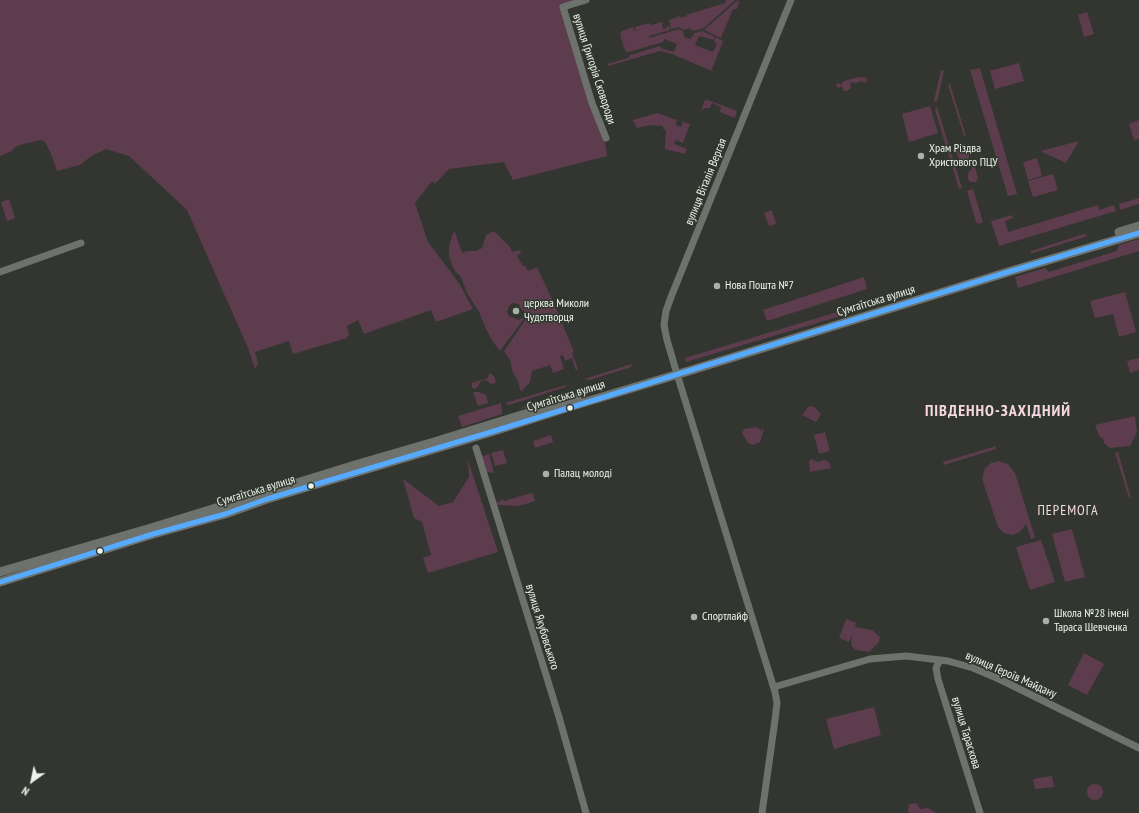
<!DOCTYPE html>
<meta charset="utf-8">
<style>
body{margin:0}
#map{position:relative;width:1139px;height:813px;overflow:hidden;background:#323530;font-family:"PT Sans Narrow",sans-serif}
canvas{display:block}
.north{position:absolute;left:12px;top:761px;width:40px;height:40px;-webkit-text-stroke:3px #31382d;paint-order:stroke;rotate:213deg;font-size:11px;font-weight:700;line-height:16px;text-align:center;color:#eef3ec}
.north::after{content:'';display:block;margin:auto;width:14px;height:18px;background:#eef3ec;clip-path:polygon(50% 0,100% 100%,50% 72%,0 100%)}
</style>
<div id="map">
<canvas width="1139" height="813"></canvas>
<div class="north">N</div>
</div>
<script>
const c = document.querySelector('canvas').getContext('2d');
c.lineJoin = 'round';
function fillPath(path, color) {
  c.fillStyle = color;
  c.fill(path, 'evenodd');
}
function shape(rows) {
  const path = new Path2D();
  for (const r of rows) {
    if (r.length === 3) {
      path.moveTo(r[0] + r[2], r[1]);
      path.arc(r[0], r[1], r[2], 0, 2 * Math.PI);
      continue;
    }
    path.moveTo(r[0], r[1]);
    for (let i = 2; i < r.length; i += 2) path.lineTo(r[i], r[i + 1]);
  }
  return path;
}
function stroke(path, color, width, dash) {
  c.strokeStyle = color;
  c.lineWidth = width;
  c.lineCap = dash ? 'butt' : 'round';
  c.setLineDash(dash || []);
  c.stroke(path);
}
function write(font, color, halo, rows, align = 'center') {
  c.font = font + ' "PT Sans Narrow",sans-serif';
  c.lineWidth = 3;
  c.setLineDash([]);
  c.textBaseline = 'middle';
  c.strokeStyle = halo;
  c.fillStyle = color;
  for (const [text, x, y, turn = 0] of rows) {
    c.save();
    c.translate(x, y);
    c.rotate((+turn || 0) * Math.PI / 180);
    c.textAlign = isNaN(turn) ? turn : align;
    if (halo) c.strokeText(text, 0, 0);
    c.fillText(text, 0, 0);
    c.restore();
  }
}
fillPath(shape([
 [0,0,586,0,563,7,605,140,607,156,513,180,504,162,449,169,435,184,432,181,415,203,428,242,459,283,473,309,436,322,431,310,364,334,358,320,347,326,349,334,347,338,293,354,289,341,255,352,258,363,255,369,248,348,187,210,129,156,106,149,90,157,80,165,57,171,51,154,45,142,40,140,20,145,15,147,12,151,0,156],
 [726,0,735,0,704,28,693,31,689,28,684,30,679,27,671,29,669,20,680,16,681,18,687,16,686,15,725,3],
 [738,0,739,3,737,9,733,9,721,38,704,30],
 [1087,12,1094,34,1084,37,1078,15],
 [663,22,663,24,662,25,663,29,667,28,667,26,669,26,670,30,649,36,649,38,679,29,683,31,684,37,690,39,693,36,694,33,702,31,715,37,714,40,699,36,695,45,713,52,717,44,714,42,716,37,723,41,712,69,714,72,672,54,660,51,608,66,607,64,628,58,630,55,660,46,661,48,674,52,677,44,664,39,663,42,629,52,627,52,625,50,622,43,626,41,622,42,620,34,622,31,633,27,635,31,636,31,635,27,649,23,651,25],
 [1019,63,1024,81,995,89,990,71],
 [980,68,1017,194,1008,196,970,70],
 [941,70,944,71,937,102,934,101],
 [865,77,867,80,866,83,861,81,856,83,850,82,851,88,847,91,844,91,841,86,839,88,836,86,836,84,839,83,841,85,844,81,854,78],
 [950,84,966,136,964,136,948,85],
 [705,100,708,100,737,111,735,118,720,112,721,107,712,103,710,108,705,108,701,111],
 [930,106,938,133,909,142,902,114],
 [937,107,962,188,959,189,935,110],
 [657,113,680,121,677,120,676,125,681,127,683,123,680,121,690,124,683,143,676,140,674,144,687,149,685,154,665,149,666,130,663,129,663,126,650,125,637,128,633,120],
 [1139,120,1139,139,1134,140,1129,124],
 [1079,141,1066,163,1040,151],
 [961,143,967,145,969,150,969,165,962,167,960,166,958,157,956,152,957,146],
 [1037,158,1042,176,1028,180,1023,162],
 [972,165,975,167,978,178,976,182,970,182,968,179,968,173,971,170],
 [1053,174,1058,190,1033,197,1028,181],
 [973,189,983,222,979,224,976,222,967,191],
 [1139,198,1139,204,1120,210,1119,204],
 [9,199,15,218,7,221,1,202],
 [1098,205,1099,210,1114,205,1116,211,999,246,991,221,1012,215,1013,218,1005,221,1008,232],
 [772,210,776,224,769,226,764,213],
 [456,230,455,232,462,253,468,251,476,251,482,248,486,235,494,231,510,247,512,252,520,250,521,253,517,256,523,266,525,265,528,271,537,267,555,306,574,352,572,353,578,369,576,371,572,358,565,361,563,355,560,356,564,369,553,373,550,365,532,371,530,382,521,392,518,381,513,373,510,360,504,351,528,316,523,314,524,311,520,308,519,304,513,303,509,306,507,312,509,316,519,320,522,318,524,319,500,351,493,342,486,329,479,312,467,293,461,277,455,271,452,265,449,256,449,245,453,234],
 [1084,234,1088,236,1030,254,1031,251],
 [1139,239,1139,251,1018,288,1015,277,1045,268,1049,272,1117,251,1119,245],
 [864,277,867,289,767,321,763,310],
 [1125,292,1136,332,1119,337,1113,314,1095,318,1090,301],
 [900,293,901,298,686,362,685,358],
 [1139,358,1139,370,1130,373,1127,361],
 [632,364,631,367,590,380,584,379],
 [489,373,494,376,496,383,491,384,488,381,484,380,481,381,477,388,473,389,471,383,488,378],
 [566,385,566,387,509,405,505,403],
 [473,392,479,392,486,395,488,403,478,406],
 [567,392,570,393,518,410,529,404],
 [501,403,502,414,462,427,458,416],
 [809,406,814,407,821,414,816,422,802,415],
 [1135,416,1137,432,1130,446,1110,448,1104,443,1104,440,1099,436,1095,425],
 [757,427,760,430,764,429,760,442,753,445,748,443,742,433,744,429],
 [825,432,830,451,819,454,814,435],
 [551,435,553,442,535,448,533,441],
 [996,446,996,449,944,465,943,462],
 [503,450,507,463,495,466,491,453],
 [1118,452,1131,498,1129,498,1115,453],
 [489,454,494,473,486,472,482,456],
 [811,459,818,462,824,460,829,462,831,468,810,472,809,462],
 [468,460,498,552,428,573,423,558,431,555,422,522,414,518,403,479,439,506,453,502,469,477],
 [998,461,1008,464,1015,473,1035,537,1031,539,1026,524,1020,532,1012,535,1004,533,998,527,982,479,985,468,991,463],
 [531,493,533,494,535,501,519,506,497,505,496,503,503,499,504,501],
 [1072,529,1085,577,1065,582,1052,534],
 [1041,540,1055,582,1030,590,1016,547],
 [846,619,856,623,855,627,872,630,880,637,879,642,869,652,856,650,852,647,851,641,853,633,849,642,839,638],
 [1084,653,1104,664,1087,695,1068,685],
 [874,707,881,735,834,749,826,719],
 [1052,776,1054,787,1035,789,1033,779],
 [1095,792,8],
 [915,803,917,804,920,809,928,808,935,812,935,813,909,813,908,811,909,804]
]), '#5d3d4d');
stroke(shape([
 [586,0,563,7,592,103,606,138],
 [0,272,81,243],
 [476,448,559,717,586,813],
 [940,660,936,668,938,679,980,813],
 [774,687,870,659,906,656,948,661,973,668,999,679,1139,748],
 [762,813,775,720,777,703,775,692,677,374,667,340,664,325,666,311,671,297,791,0]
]), '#6e726c', 7);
stroke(shape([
 [1119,232,1139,226],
 [0,572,151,528,355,465,434,442,577,398],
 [0,582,153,534,225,514,267,499,491,432,569,407,692,370,1008,272,1139,233]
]), '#6e726c', 9);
stroke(shape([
 [0,582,153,534,225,514,267,499,491,432,1008,272,1139,233]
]), '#56aaff', 5);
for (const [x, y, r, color] of [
 [921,156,4,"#acb0aa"],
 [717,286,4,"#acb0aa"],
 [516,311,4,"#acb0aa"],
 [570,408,3.5,"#eef3ec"],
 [546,474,4,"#acb0aa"],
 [311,486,3.5,"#eef3ec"],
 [100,551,3.5,"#eef3ec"],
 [694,617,4,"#acb0aa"],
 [1046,621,4,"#acb0aa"]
]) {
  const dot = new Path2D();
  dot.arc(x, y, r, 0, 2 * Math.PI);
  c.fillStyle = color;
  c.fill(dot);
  stroke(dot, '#31382d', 1.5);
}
write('12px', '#eef3ec', '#31382d', [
 ["вулиця Григорія Сковороди",594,69,72],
 ["вулиця Віталія Вергая",706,182,-68],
 ["Сумгаїтська вулиця",876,301,-17],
 ["Сумгаїтська вулиця",566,396,-17],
 ["Сумгаїтська вулиця",256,491,-17],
 ["вулиця Якубовського",542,627,73],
 ["вулиця Героїв Майдану",1011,675,24],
 ["вулиця Тараскова",966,733,73]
]);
write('12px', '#eef3ec', '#31382d', [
 ["Храм Різдва",929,149],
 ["Христового ПЦУ",929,163],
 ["Нова Пошта №7",725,286],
 ["церква Миколи",524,304],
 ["Чудотворця",524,318],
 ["Палац молоді",554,474],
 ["Школа №28 імені",1054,614],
 ["Тараса Шевченка",1054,628],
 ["Спортлайф",702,617]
], 'left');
c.letterSpacing = '1px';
write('14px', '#f6d6e4', '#31382d', [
 ["ПЕРЕМОГА",1068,511]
]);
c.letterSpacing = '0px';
c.letterSpacing = '1px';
write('bold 16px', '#f6d6e4', '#31382d', [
 ["ПІВДЕННО-ЗАХІДНИЙ",998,411]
]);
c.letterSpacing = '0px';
</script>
